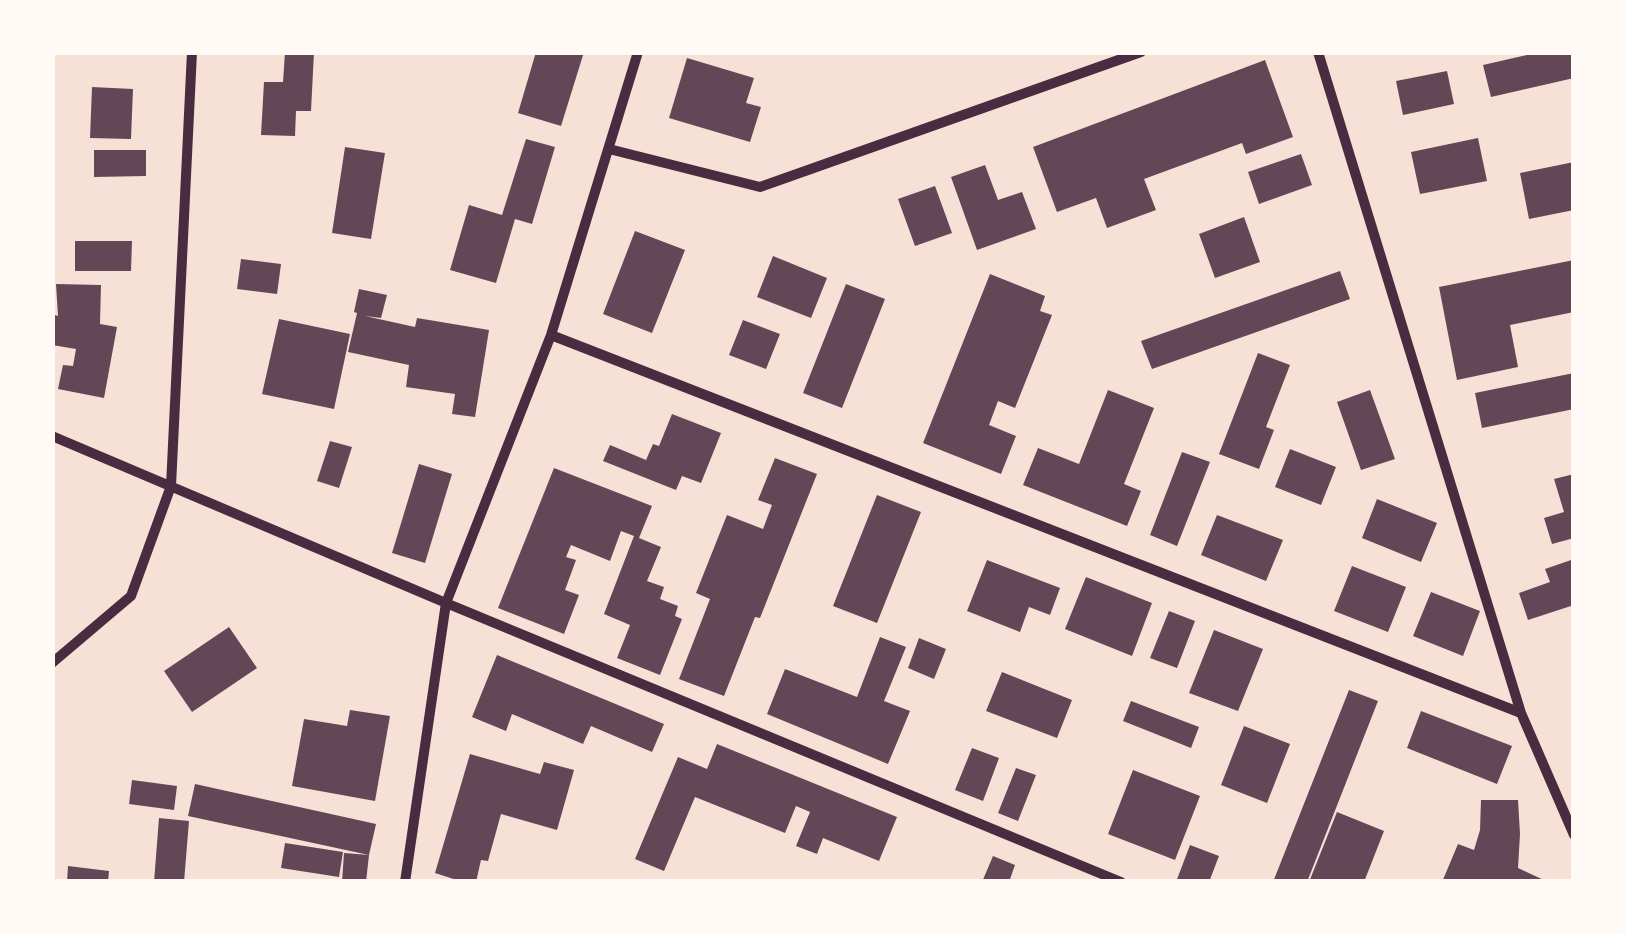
<!DOCTYPE html>
<style>
body{margin:0}
#map{position:relative;width:1626px;height:934px;overflow:hidden;background:#f7e1d7;font-family:Commissioner,sans-serif}
canvas{display:block}
.frame{position:absolute;inset:0;border:55px solid #fffaf5;pointer-events:none}
</style>
<div id="map">
<canvas width="1626" height="934"></canvas>
<div class="frame"></div>
</div>
<script>
const c = document.querySelector('canvas').getContext('2d');
c.lineJoin = 'round';
function fillPath(path, color) {
  c.fillStyle = color;
  c.fill(path, 'evenodd');
}
function shape(rows) {
  const path = new Path2D();
  for (const r of rows) {
    path.moveTo(r[0], r[1]);
    for (let i = 2; i < r.length; i += 2) path.lineTo(r[i], r[i + 1]);
  }
  return path;
}
function stroke(path, color, width, dash) {
  c.strokeStyle = color;
  c.lineWidth = width;
  c.lineCap = dash ? 'butt' : 'round';
  c.setLineDash(dash || []);
  c.stroke(path);
}
fillPath(shape([
 [285,52,314,52,311,111,296,111,295,136,261,135,264,82,283,82],
 [536,52,584,52,561,126,518,113],
 [1540,52,1574,52,1574,78,1491,97,1483,65],
 [687,58,754,78,746,103,761,107,750,142,669,118],
 [1265,60,1293,137,1246,154,1242,143,1144,179,1156,210,1107,228,1096,198,1057,212,1033,147],
 [1447,71,1454,104,1403,115,1396,81],
 [92,87,133,89,131,139,90,138],
 [1478,138,1487,181,1420,194,1411,152],
 [526,139,555,147,532,224,515,219,496,283,450,270,469,205,502,215],
 [345,147,385,153,371,239,332,233],
 [94,150,146,150,146,176,94,177],
 [1301,154,1312,185,1259,204,1248,172],
 [1574,162,1574,210,1529,219,1520,173],
 [985,165,998,200,1022,192,1036,229,977,250,951,177],
 [935,186,952,233,915,246,898,199],
 [1244,217,1260,262,1215,278,1199,234],
 [635,231,685,250,652,333,603,314],
 [75,241,132,241,131,271,75,271],
 [773,256,827,278,811,318,757,297],
 [241,259,281,264,277,294,237,289],
 [1574,260,1574,312,1510,325,1518,367,1457,380,1439,287],
 [1340,271,1350,299,1152,369,1141,341],
 [990,274,1045,296,1040,311,1052,315,1015,408,998,401,989,425,1016,436,1001,474,923,443],
 [56,284,101,285,100,324,117,327,104,398,58,389,63,365,73,366,76,349,52,345,52,314,58,316],
 [846,284,885,299,842,408,803,393],
 [359,289,387,295,381,318,365,316,415,327,417,318,489,330,475,417,452,414,455,394,406,387,409,365,348,352,357,313,354,312],
 [279,319,350,334,334,409,262,394],
 [743,320,780,334,766,369,729,355],
 [1258,353,1290,365,1266,427,1274,430,1259,469,1219,454],
 [1574,373,1574,409,1482,428,1475,393],
 [1108,390,1154,408,1124,484,1141,491,1127,526,1023,485,1038,448,1079,464],
 [1370,390,1395,459,1361,470,1337,402],
 [672,414,721,433,701,483,682,476,676,490,603,461,610,445,646,460,653,444,659,446],
 [330,441,352,447,339,488,317,481],
 [1290,449,1336,467,1321,505,1275,487],
 [1182,452,1210,462,1177,546,1150,535],
 [775,458,817,474,760,618,755,617,724,696,679,679,710,599,696,593,727,515,763,529,772,505,758,500],
 [419,464,452,474,425,563,392,553],
 [554,468,652,506,639,538,661,547,647,581,664,587,660,599,678,606,675,616,682,619,660,675,617,658,630,625,604,614,634,536,621,531,610,561,571,545,566,557,576,560,565,590,579,595,564,634,498,608],
 [1574,474,1574,538,1552,544,1544,518,1564,512,1554,479],
 [877,495,921,512,877,623,833,606],
 [1377,499,1437,523,1421,562,1362,538],
 [1217,515,1283,540,1266,581,1201,555],
 [1574,559,1574,605,1528,620,1519,593,1550,582,1545,569],
 [987,560,1060,588,1050,615,1029,607,1020,632,967,611],
 [1352,566,1406,587,1388,632,1334,611],
 [1086,577,1152,603,1132,656,1065,629],
 [1431,592,1480,611,1463,656,1413,636],
 [1169,611,1195,621,1177,668,1150,658],
 [229,627,257,668,192,712,164,671],
 [1214,630,1263,649,1238,711,1189,693],
 [880,637,906,647,884,701,910,711,888,764,767,714,785,669,857,697],
 [919,638,946,649,934,679,908,668],
 [497,655,664,724,652,752,591,726,583,744,512,714,506,731,472,717],
 [1002,672,1072,700,1057,738,986,711],
 [1349,690,1378,701,1307,882,1273,882],
 [1131,701,1199,727,1191,748,1123,721],
 [350,710,390,716,375,801,292,786,304,719,347,726],
 [1421,711,1512,746,1497,784,1407,748],
 [1244,726,1290,744,1267,803,1221,785],
 [717,744,897,817,879,861,823,838,817,854,796,846,810,812,796,806,785,833,695,797,664,871,635,859,678,757,707,769],
 [972,748,999,758,983,801,955,790],
 [470,754,540,774,544,762,574,770,557,830,501,814,488,861,481,860,476,882,463,882,435,873],
 [1016,768,1036,775,1018,821,998,813],
 [1133,770,1200,796,1175,860,1108,834],
 [132,780,177,786,174,810,129,804],
 [195,784,376,824,369,855,188,816],
 [1481,800,1518,800,1520,834,1518,868,1548,882,1442,882,1458,844,1474,850,1480,830],
 [1337,812,1384,831,1364,882,1309,882],
 [159,818,189,821,184,882,154,882],
 [285,843,343,852,339,877,281,868],
 [1190,845,1219,856,1209,882,1176,882],
 [344,853,369,855,366,882,342,882],
 [993,856,1015,865,1009,882,982,882],
 [68,866,109,871,108,882,67,882]
]), '#644757');
stroke(shape([
 [1318,52,1521,713,1574,835],
 [609,149,760,187,1141,52],
 [551,335,1521,713],
 [52,436,446,603,1121,882],
 [52,663,131,596,171,486,192,52],
 [405,882,446,603,551,335,638,52]
]), '#4a2c40', 10);
</script>
